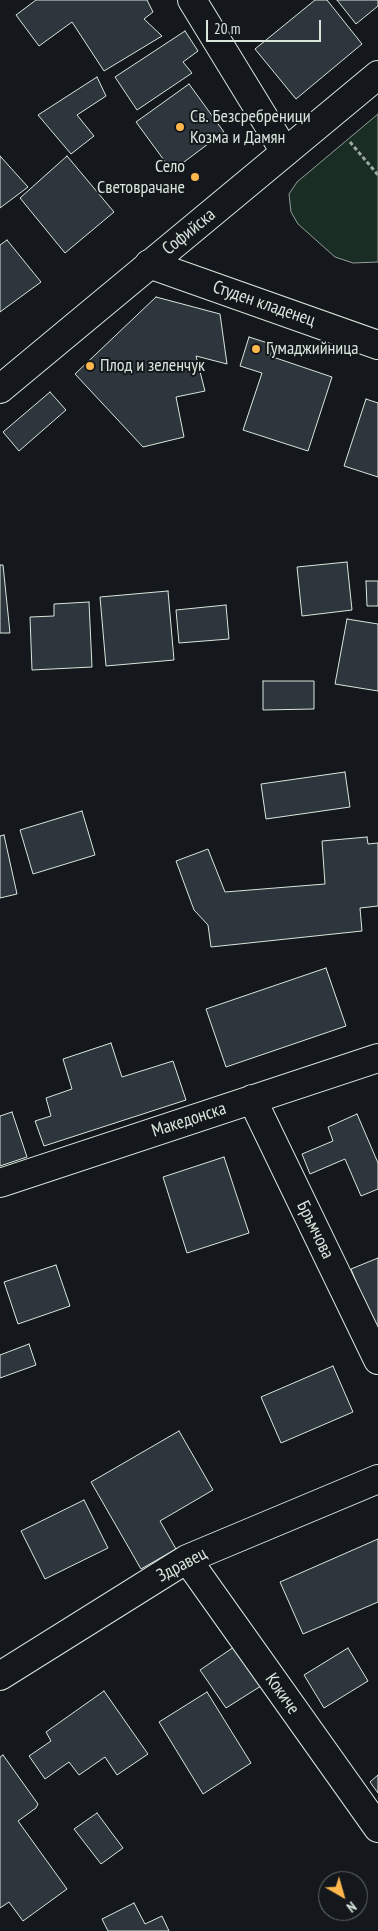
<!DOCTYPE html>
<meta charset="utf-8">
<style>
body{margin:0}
#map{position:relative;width:378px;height:1931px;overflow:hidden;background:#14181c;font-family:"PT Sans Narrow",sans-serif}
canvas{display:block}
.north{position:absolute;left:318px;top:1871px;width:50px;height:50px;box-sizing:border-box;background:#14181c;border:1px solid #626a69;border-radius:50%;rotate:142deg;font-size:14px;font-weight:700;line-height:20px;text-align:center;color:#d8e6dc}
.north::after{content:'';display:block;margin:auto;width:18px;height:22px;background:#ffb74d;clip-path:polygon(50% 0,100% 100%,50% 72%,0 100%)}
.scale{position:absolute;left:206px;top:20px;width:115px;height:22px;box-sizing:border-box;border:2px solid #d8e6dc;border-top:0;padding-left:6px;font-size:15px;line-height:18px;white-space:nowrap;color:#d8e6dc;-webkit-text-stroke:4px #14181c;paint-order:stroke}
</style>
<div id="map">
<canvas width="378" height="1931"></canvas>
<div class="north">N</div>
<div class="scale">20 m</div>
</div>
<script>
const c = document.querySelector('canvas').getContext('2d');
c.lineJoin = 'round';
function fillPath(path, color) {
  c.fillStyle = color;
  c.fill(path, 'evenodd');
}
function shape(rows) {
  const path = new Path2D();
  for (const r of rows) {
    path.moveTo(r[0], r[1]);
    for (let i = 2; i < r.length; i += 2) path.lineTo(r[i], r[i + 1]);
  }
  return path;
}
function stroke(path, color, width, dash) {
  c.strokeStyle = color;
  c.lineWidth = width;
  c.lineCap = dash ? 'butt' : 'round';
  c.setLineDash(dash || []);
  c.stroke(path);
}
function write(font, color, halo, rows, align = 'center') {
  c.font = font + ' "PT Sans Narrow",sans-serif';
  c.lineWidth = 4;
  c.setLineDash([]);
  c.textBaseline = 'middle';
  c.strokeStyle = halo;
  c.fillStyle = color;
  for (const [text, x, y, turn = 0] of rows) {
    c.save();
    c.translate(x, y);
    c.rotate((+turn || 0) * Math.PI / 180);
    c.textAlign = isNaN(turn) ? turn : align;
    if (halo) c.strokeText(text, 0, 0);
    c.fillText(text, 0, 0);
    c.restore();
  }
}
const green = shape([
 [378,114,378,262,353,263,335,257,298,224,291,212,289,194,297,182,378,114]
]);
fillPath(green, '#1a2d24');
stroke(green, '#939e99', 1);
const building = shape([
 [36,0,147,0,153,12,144,19,162,36,104,71,72,22,39,46,16,15,36,0],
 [315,0,327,0,362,44,296,99,255,49,315,0],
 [337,0,378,0,378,6,356,24,337,0],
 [185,31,198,51,183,62,192,73,137,110,115,77,185,31],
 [97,77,106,96,77,115,94,136,71,154,38,115,97,77],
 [189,84,224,132,172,171,136,122,189,84],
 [0,156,28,187,0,208,0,156],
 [67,156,114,212,65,253,20,198,67,156],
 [7,240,41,282,0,312,0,245,7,240],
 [156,297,220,314,227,364,196,356,205,391,176,397,184,437,143,447,75,374,156,297],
 [249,337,274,345,270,356,332,377,308,451,243,430,262,373,240,366,249,337],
 [50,392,66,410,19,451,3,432,50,392],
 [366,399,378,403,378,477,344,466,366,399],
 [347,562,352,610,302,616,297,567,347,562],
 [0,565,3,565,10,633,0,633,0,565],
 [366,581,378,581,378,606,367,606,366,581],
 [168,591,174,660,106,666,100,597,168,591],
 [89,602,92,667,32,670,30,617,54,616,54,604,89,602],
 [226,605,229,639,179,643,176,610,226,605],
 [347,619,378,624,378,691,335,684,347,619],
 [263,681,314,681,314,709,263,710,263,681],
 [345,772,350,807,266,819,261,784,345,772],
 [82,811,95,855,33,874,20,830,82,811],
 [4,835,17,894,0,898,0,836,4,835],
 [367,837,368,844,378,843,378,906,360,908,362,931,211,947,208,925,194,910,176,861,208,849,225,892,325,884,322,841,367,837],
 [326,968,346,1026,226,1067,206,1009,326,968],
 [111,1043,122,1077,173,1061,186,1100,44,1146,35,1121,51,1116,46,1098,72,1089,63,1059,111,1043],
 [12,1112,27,1157,0,1166,0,1116,12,1112],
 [357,1114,378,1163,378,1189,361,1196,345,1159,310,1174,302,1154,333,1141,328,1127,357,1114],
 [224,1157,249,1233,187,1253,163,1177,224,1157],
 [378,1258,378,1335,351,1269,378,1258],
 [56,1265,70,1306,18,1324,4,1282,56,1265],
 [29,1344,36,1365,0,1378,0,1355,29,1344],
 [333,1366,353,1412,281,1443,261,1397,333,1366],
 [179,1431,213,1490,160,1521,176,1549,141,1569,91,1482,179,1431],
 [84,1500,108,1548,45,1579,21,1531,84,1500],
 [378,1539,378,1602,303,1634,280,1582,378,1539],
 [234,1647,261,1686,226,1708,200,1670,234,1647],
 [348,1648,368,1681,324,1708,304,1675,348,1648],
 [104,1691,148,1754,117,1775,105,1757,79,1775,69,1762,45,1779,29,1756,51,1741,46,1732,104,1691],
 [207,1692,251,1763,203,1794,159,1722,207,1692],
 [3,1755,38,1804,36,1808,18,1821,67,1889,23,1921,9,1902,0,1908,0,1757,3,1755],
 [378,1775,378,1793,370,1782,378,1775],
 [97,1813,123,1848,101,1864,74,1829,97,1813],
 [134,1903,145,1924,162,1916,169,1931,108,1931,102,1919,134,1903]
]);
fillPath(building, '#2c363c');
stroke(building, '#d8e6dc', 1);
const minor = shape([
 [192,0,285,152],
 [149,264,378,345],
 [252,1099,378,1360],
 [0,1183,378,1058],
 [187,1559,378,1828],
 [0,1676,187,1559,378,1479]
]);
const tertiary = shape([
 [0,389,378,75]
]);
stroke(minor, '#d8e6dc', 30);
stroke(tertiary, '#d8e6dc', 30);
stroke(shape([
 [350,142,378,175]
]), '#9da8a2', 3, [4, 2.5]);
stroke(minor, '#14181c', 28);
stroke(tertiary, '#14181c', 28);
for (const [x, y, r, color] of [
 [180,127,5,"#ffb74d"],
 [195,177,5,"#ffb74d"],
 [256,349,5,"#ffb74d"],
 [90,366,5,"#ffb74d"]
]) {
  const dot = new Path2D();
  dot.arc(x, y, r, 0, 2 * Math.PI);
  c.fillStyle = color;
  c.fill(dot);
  stroke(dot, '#14181c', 2);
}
write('18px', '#d8e6dc', '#14181c', [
 ["Св. Безсребреници",190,117],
 ["Козма и Дамян",190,138],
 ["Село",185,167,"right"],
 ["Световрачане",185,188,"right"],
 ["Гумаджийница",266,349],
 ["Плод и зеленчук",100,366]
], 'left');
write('18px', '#d8e6dc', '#14181c', [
 ["Софийска",189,232,-39],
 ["Студен кладенец",264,304,19],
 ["Македонска",189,1120,-18],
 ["Бръмчова",315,1230,64],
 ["Здравец",182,1565,-28],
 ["Кокиче",282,1694,55]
]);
</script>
